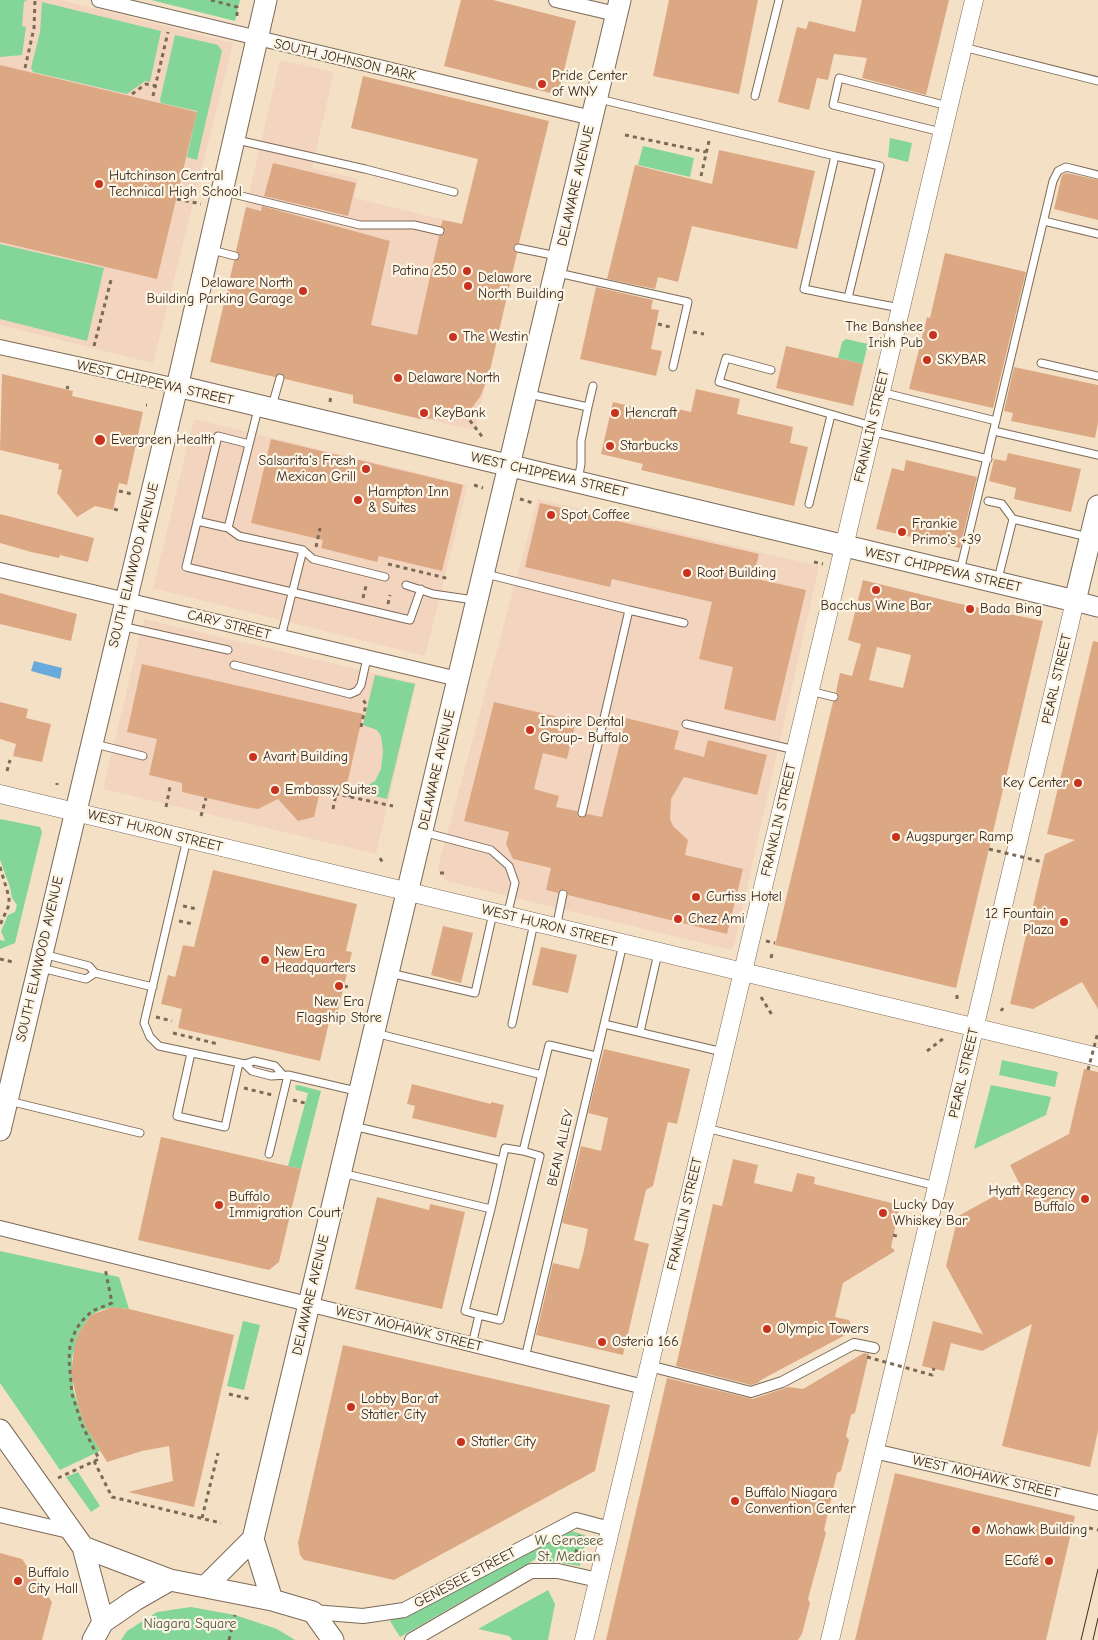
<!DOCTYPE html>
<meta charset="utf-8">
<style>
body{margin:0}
canvas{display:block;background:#f4e1c5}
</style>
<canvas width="1098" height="1640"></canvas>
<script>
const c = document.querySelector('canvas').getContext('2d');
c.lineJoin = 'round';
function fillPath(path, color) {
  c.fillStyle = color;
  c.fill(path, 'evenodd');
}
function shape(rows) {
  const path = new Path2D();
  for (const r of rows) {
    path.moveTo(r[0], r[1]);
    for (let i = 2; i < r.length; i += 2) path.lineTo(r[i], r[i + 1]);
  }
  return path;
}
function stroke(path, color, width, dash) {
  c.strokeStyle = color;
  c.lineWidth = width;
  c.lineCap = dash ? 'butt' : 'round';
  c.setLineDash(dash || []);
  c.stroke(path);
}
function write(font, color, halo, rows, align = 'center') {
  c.font = font + ' "Comic Neue",sans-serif';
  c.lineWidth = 4.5;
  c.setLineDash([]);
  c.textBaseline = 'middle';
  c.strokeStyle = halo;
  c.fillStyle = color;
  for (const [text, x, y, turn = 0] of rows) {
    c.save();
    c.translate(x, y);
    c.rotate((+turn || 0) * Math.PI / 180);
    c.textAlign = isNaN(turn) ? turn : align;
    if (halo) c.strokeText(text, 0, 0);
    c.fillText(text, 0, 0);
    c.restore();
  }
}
fillPath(shape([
 [0,0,61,0,233,43,153,363,0,325],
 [280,60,334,72,312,168,358,179,354,198,520,238,475,430,353,403,353,394,337,391,341,375,359,379,390,241,246,207],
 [194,419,468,485,425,656,153,588],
 [538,499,819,566,734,946,731,950,446,881,439,873,438,867],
 [144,619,416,683,376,854,103,789]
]), '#f3d4bf');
fillPath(shape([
 [0,0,27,0,24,2,22,26,26,27,22,55,0,57],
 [151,0,240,0,235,21],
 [42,2,161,31,150,82,145,81,127,94,33,72,31,68,40,32],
 [175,35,218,45,222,51,197,160,187,157,197,111,161,103,160,100],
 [890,138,912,143,908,162,888,157],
 [643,146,694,158,690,177,638,165],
 [0,244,104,268,87,341,0,319],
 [846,339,868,344,863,364,838,358,842,342],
 [375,675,415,684,387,799,354,791,355,786,367,786,375,781,381,769,383,751,381,736,377,730,363,725],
 [0,819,40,827,42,832,15,943,0,949,0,940,5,941,1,931,8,915,15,912,17,905,12,898,10,887,0,860],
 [1002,1060,1058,1072,1055,1087,999,1075],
 [298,1085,321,1091,301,1169,288,1166,308,1093,296,1090,295,1086],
 [991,1085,1051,1097,1046,1115,974,1149],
 [0,1251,119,1277,129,1309,112,1307,101,1310,91,1315,79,1332,72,1358,73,1389,84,1423,100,1451,60,1470,0,1383],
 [243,1321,260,1325,244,1390,227,1386],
 [78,1472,100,1506,91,1512,66,1477],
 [572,1531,587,1536,580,1566,536,1559,400,1637,390,1621,423,1607],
 [548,1590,555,1604,548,1640,512,1640,509,1636,478,1629],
 [191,1607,235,1615,277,1629,295,1640,121,1640,127,1631,157,1612]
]), '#83d698');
fillPath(shape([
 [34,661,62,668,60,679,31,671]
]), '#68aadc');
fillPath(shape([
 [461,0,493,0,576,21,558,95,444,66],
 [669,0,758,0,739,94,653,76],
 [862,0,949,0,926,95,862,78,867,58,834,54,828,80,817,78,809,110,778,102,797,27,806,29,809,21,855,32],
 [0,65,197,112,157,279,0,242],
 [363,76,549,121,519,243,513,246,517,253,489,375,480,397,470,410,459,418,420,419,353,403,353,395,285,379,281,373,275,377,210,362,234,261,240,257,236,251,246,207,261,211,262,206,390,241,371,325,417,335,439,236,445,232,441,226,443,220,462,224,478,159,351,128],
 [719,150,815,171,797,249,692,226,678,282,658,277,655,289,607,279,635,165,712,184],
 [273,163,356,183,348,216,264,196],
 [1067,173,1098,180,1098,220,1054,209,1062,175],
 [945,253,1026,272,993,408,909,389,927,317,930,318],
 [596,287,653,300,651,309,659,310,651,349,662,351,656,376,580,359],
 [786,346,863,364,853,406,776,388],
 [1014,367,1098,385,1098,423,1095,438,1011,421,1013,413,1004,411],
 [2,374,73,391,72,396,143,412,127,485,119,483,113,510,95,506,77,517,57,493,62,470,58,469,59,464,0,450],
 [696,389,740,399,737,414,793,427,790,443,808,447,794,506,641,470,643,464,601,454,613,402,672,416,673,408,691,412],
 [271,439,463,485,442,571,379,556,377,562,321,548,323,540,251,523],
 [1008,453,1081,469,1071,512,1014,499,1016,488,989,481,994,459,1006,461],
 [906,460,977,477,960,548,876,529,892,468,904,471],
 [540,503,759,554,753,578,806,590,775,721,724,709,733,667,699,659,712,602,612,579,610,587,525,567],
 [0,514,94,538,88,562,60,555,59,558,31,552,0,543],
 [863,580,956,603,1043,621,956,988,775,945,833,702,839,698,836,692,840,673,852,676,861,644,848,640],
 [877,647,911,655,903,688,869,680],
 [0,593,77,614,71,641,0,624],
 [1093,641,1098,642,1098,1009,1082,982,1033,1009,1010,1004,1045,854,1075,840,1047,834],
 [142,664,363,714,345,793,321,788,314,817,298,821,278,799,258,809,246,807,182,792,182,783,149,775,157,739,127,732],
 [0,702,28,709,26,718,51,724,42,762,13,756,16,744,0,739],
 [494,702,576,721,567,759,543,753,534,789,559,796,556,807,577,811,578,816,581,818,587,814,602,817,626,718,679,731,674,749,704,757,708,740,767,755,757,795,684,777,671,799,670,819,673,826,688,840,685,855,743,869,727,934,568,895,565,889,558,893,546,890,551,868,513,859,506,844,509,832,464,821],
 [213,870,357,904,346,951,352,952,336,1019,330,1018,320,1061,178,1028,182,1009,161,1004,168,975,175,977,183,945,194,947],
 [443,926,473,933,461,983,431,975],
 [541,947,577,955,568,993,532,985],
 [604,1049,690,1069,677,1124,668,1122,653,1186,646,1190,634,1240,649,1244,623,1355,536,1335,553,1263,579,1269,584,1250,588,1229,562,1223,581,1146,601,1151,608,1118,588,1113],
 [1084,1069,1098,1072,1098,1431,1090,1467,1002,1446,1032,1324,982,1351,951,1343,944,1371,922,1366,933,1321,983,1334,946,1266,958,1216,1019,1183,1010,1165,1069,1134],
 [412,1084,491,1104,491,1102,504,1105,496,1138,412,1118,415,1106,407,1104],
 [161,1137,301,1169,279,1262,269,1270,138,1240],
 [733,1159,758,1165,754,1183,792,1192,797,1173,815,1177,814,1184,900,1205,891,1247,895,1251,843,1283,835,1317,849,1320,852,1326,849,1333,759,1381,760,1382,751,1385,676,1366,713,1204,722,1206],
 [377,1197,429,1210,430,1204,465,1212,442,1309,355,1289],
 [112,1307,129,1309,234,1335,194,1507,128,1492,173,1481,169,1446,142,1451,107,1462,84,1424,78,1405,71,1373,75,1343,79,1332,91,1315],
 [343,1345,610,1405,595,1471,394,1580,304,1560,300,1555,298,1543],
 [864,1353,869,1354,855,1413,851,1415,846,1436,849,1440,841,1471,837,1473,824,1530,826,1533,808,1599,810,1603,802,1634,798,1640,606,1640,667,1378,753,1399,788,1387,803,1389],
 [895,1473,1075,1516,1046,1640,855,1640],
 [0,1553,22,1559,52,1602,42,1640,0,1640]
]), '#dca884');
const service = shape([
 [963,47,1098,81],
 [755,96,779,0],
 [599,99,835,156],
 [941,132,833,105,839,78,948,106],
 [237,140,365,169,454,192],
 [225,192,360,225,414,225,440,231],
 [1044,221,1098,234],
 [518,248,557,256],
 [212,250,235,256],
 [558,273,688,302,673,367],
 [848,298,880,166,835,156,804,289,848,298,900,308],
 [1041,363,1098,376],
 [771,370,726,358,719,382,872,426],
 [881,392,996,421],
 [529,394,588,407,581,441,581,464,578,480],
 [272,406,280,378],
 [588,407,593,386],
 [258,409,228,528,239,536,303,550,313,559,385,577],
 [871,431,988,459],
 [994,431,1098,455],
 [249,444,218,436,186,567,410,620,421,589],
 [988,501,1002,504,1013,519],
 [809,504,831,415],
 [197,521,228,528],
 [960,571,1053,181,1058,171,1066,167,1098,175],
 [486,574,629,610,582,813],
 [998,579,1013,519,1088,537],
 [406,585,433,594,474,600],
 [629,610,684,623],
 [121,626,228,650],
 [281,637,303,550],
 [234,665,350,694,357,691,361,685,367,658],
 [810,691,834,697],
 [686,724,795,750],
 [95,744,143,756],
 [423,832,491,850,509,866,515,883,507,916],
 [187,839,144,1023,150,1037,159,1046,245,1064],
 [556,928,563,894],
 [41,968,86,979,95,973,89,966,43,954],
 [95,973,153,987],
 [390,973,475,993,493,913],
 [512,1024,534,923],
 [604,1024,723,1052],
 [640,1032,658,953],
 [375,1033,542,1075],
 [191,1053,177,1116,225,1127,239,1063],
 [283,1075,275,1066,254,1061,245,1064,252,1071,271,1076,288,1075,356,1091],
 [9,1101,140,1133],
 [706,1128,936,1186],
 [269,1154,288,1075],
 [502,1161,505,1148,523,1151],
 [342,1173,491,1209,502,1161,353,1126],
 [479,1315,465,1311,491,1209],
 [472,1345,479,1315,500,1320,540,1156,523,1151,549,1045,596,1056],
 [525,1358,623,944]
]);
const pedestrian = shape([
 [649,1366,751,1392,782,1382,854,1344,874,1348]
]);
const minor = shape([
 [99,0,592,118],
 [556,0,616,14],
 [0,347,177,386],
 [0,570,458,679],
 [0,1228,644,1387],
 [874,1451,1098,1503],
 [0,1515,73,1532],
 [313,1612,363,1616,404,1610,576,1520,610,1529],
 [412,1640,531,1571,558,1571,598,1580]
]);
const tertiary = shape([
 [0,794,1098,1057],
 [584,1640,974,0],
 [830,1640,1075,601]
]);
const secondary = shape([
 [1075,601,1098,607]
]);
const primary = shape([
 [177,386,1075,601,1098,506],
 [0,1130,181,370,266,0],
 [0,1430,83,1547,103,1622],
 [83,1547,170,1580,272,1600,313,1612,333,1640],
 [206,1586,253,1539],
 [272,1600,253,1539,620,0],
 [93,1640,103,1622,135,1600,170,1580]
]);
stroke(service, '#7c6a58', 9);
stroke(pedestrian, '#7c6a58', 12);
stroke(minor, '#7c6a58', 16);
stroke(tertiary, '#7c6a58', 19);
stroke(secondary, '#7c6a58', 21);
stroke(primary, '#7c6a58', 23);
stroke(shape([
 [211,0,237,7,237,17],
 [25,68,34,28,35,0],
 [132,94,146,84,156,86],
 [153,96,168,32],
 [625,135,706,152],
 [701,176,709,141],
 [177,199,201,204],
 [658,324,670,327],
 [693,332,704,334],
 [94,346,111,280],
 [67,389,68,386],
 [330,402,331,394],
 [146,405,147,405],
 [465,414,484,439],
 [125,442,144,447],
 [474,485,483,488],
 [119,491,132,494],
 [520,499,533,503],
 [114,509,121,511],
 [316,547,320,528],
 [814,562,823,564],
 [388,564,450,579],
 [363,598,366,586],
 [388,604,390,595],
 [361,727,366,704,363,700],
 [7,771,10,760],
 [57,783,57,785],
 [327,792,393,806],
 [349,797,350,791],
 [166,807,170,787],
 [333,809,336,794],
 [201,816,206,798],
 [380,858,383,863],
 [0,867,9,897,9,905,0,925],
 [440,873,444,873],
 [183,906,197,909],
 [179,921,193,924],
 [766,941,775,943],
 [771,958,772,954],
 [0,959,13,962],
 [344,986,348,987],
 [957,995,957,999],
 [761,997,772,1015],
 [1001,1011,1003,1008],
 [156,1017,172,1021],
 [173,1033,218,1044],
 [927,1051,944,1038],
 [244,1088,272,1095],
 [293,1100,305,1103],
 [897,1218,904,1220],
 [893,1235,900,1237],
 [229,1394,250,1399],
 [94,1461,112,1497,221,1523],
 [58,1478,99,1459,82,1425,72,1394,69,1360,70,1345,76,1329,83,1320,92,1311,112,1303,105,1268],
 [202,1518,218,1453],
 [1089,1528,1098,1530],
 [574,1561,580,1535],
 [229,1640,235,1615]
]), '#7c6a58', 3, [4, 4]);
stroke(service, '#fff', 7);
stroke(pedestrian, '#fff', 10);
stroke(minor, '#fff', 14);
stroke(tertiary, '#fff', 18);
stroke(secondary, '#fff', 19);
stroke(primary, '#fff', 21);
stroke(shape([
 [1081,1640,1098,1569],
 [1093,1640,1098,1618]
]), '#3b2a1e', 1);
stroke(shape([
 [989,849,1043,862],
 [1088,1070,1098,1032],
 [867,1357,932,1375,934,1368]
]), '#7c6a58', 3, [4, 4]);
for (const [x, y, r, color] of [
 [542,84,5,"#c8321e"],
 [99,184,5,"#c8321e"],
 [467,271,5,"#c8321e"],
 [468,286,5,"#c8321e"],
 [303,291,5,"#c8321e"],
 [933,335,5,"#c8321e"],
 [453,337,5,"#c8321e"],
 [927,360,5,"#c8321e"],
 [398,378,5,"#c8321e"],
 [424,413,5,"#c8321e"],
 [615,413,5,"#c8321e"],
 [100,440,6,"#c8321e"],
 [610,446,5,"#c8321e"],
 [366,469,5,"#c8321e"],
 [358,500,5,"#c8321e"],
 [551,515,5,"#c8321e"],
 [902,532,5,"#c8321e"],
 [687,573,5,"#c8321e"],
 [876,590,5,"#c8321e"],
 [970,609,5,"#c8321e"],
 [530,730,5,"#c8321e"],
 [253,757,5,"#c8321e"],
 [1078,783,5,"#c8321e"],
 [275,790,5,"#c8321e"],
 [896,837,5,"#c8321e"],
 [696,897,5,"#c8321e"],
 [678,919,5,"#c8321e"],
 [1064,922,5,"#c8321e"],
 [265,960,5,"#c8321e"],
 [339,986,5,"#c8321e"],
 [1085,1199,5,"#c8321e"],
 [219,1205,5,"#c8321e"],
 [883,1213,5,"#c8321e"],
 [767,1329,5,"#c8321e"],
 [602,1342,5,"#c8321e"],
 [351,1407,5,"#c8321e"],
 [461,1442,5,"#c8321e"],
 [735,1501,5,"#c8321e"],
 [976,1530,5,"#c8321e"],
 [1049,1561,5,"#c8321e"],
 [18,1581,5,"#c8321e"]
]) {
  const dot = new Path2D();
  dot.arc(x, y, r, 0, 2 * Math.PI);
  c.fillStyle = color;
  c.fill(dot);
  stroke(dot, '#fcf5e5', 2);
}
write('14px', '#3b2a1e', '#fcf5e5', [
 ["SOUTH JOHNSON PARK",345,60,13],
 ["DELAWARE AVENUE",576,186,-77],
 ["WEST CHIPPEWA STREET",155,383,13],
 ["FRANKLIN STREET",872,426,-77],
 ["WEST CHIPPEWA STREET",549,475,13],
 ["SOUTH ELMWOOD AVENUE",134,565,-76],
 ["WEST CHIPPEWA STREET",943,570,13],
 ["CARY STREET",229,625,14],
 ["PEARL STREET",1057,679,-77],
 ["DELAWARE AVENUE",437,770,-77],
 ["FRANKLIN STREET",779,820,-77],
 ["WEST HURON STREET",155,831,14],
 ["WEST HURON STREET",549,926,14],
 ["SOUTH ELMWOOD AVENUE",40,959,-77],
 ["PEARL STREET",964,1073,-77],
 ["BEAN ALLEY",561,1148,-77],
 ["FRANKLIN STREET",685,1214,-77],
 ["DELAWARE AVENUE",311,1295,-77],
 ["WEST MOHAWK STREET",409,1329,14],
 ["WEST MOHAWK STREET",986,1477,13],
 ["GENESEE STREET",465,1578,-28]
]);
write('14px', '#3b2a1e', '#fcf5e5', [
 ["Pride Center",552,76],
 ["of WNY",552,92],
 ["Hutchinson Central",109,176],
 ["Technical High School",109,192],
 ["Patina 250",457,271,"right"],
 ["Delaware",478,278],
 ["North Building",478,294],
 ["Delaware North",293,283,"right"],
 ["Building Parking Garage",293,299,"right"],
 ["The Banshee",923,327,"right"],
 ["Irish Pub",923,343,"right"],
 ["The Westin",463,337],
 ["SKYBAR",937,360],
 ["Delaware North",408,378],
 ["KeyBank",434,413],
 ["Hencraft",625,413],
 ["Evergreen Health",111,440],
 ["Starbucks",620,446],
 ["Salsarita's Fresh",356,461,"right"],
 ["Mexican Grill",356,477,"right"],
 ["Hampton Inn",368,492],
 ["& Suites",368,508],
 ["Spot Coffee",561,515],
 ["Frankie",912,524],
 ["Primo's +39",912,540],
 ["Root Building",697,573],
 ["Bacchus Wine Bar",876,606,"center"],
 ["Bada Bing",980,609],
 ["Inspire Dental",540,722],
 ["Group- Buffalo",540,738],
 ["Avant Building",263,757],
 ["Key Center",1068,783,"right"],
 ["Embassy Suites",285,790],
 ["Augspurger Ramp",906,837],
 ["Curtiss Hotel",706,897],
 ["12 Fountain",1054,914,"right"],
 ["Plaza",1054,930,"right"],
 ["Chez Ami",688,919],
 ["New Era",275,952],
 ["Headquarters",275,968],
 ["New Era",339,1002,"center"],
 ["Flagship Store",339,1018,"center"],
 ["Hyatt Regency",1075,1191,"right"],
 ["Buffalo",1075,1207,"right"],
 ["Buffalo",229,1197],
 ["Immigration Court",229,1213],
 ["Lucky Day",893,1205],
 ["Whiskey Bar",893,1221],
 ["Olympic Towers",777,1329],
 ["Osteria 166",612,1342],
 ["Lobby Bar at",361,1399],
 ["Statler City",361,1415],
 ["Statler City",471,1442],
 ["Buffalo Niagara",745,1493],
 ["Convention Center",745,1509],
 ["Mohawk Building",986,1530],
 ["ECafé",1039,1561,"right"],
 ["Buffalo",28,1573],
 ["City Hall",28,1589]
], 'left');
write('14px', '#4d553c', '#fcf5e5', [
 ["W Genesee",569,1541],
 ["St. Median",569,1557],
 ["Niagara Square",190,1624]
]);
</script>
